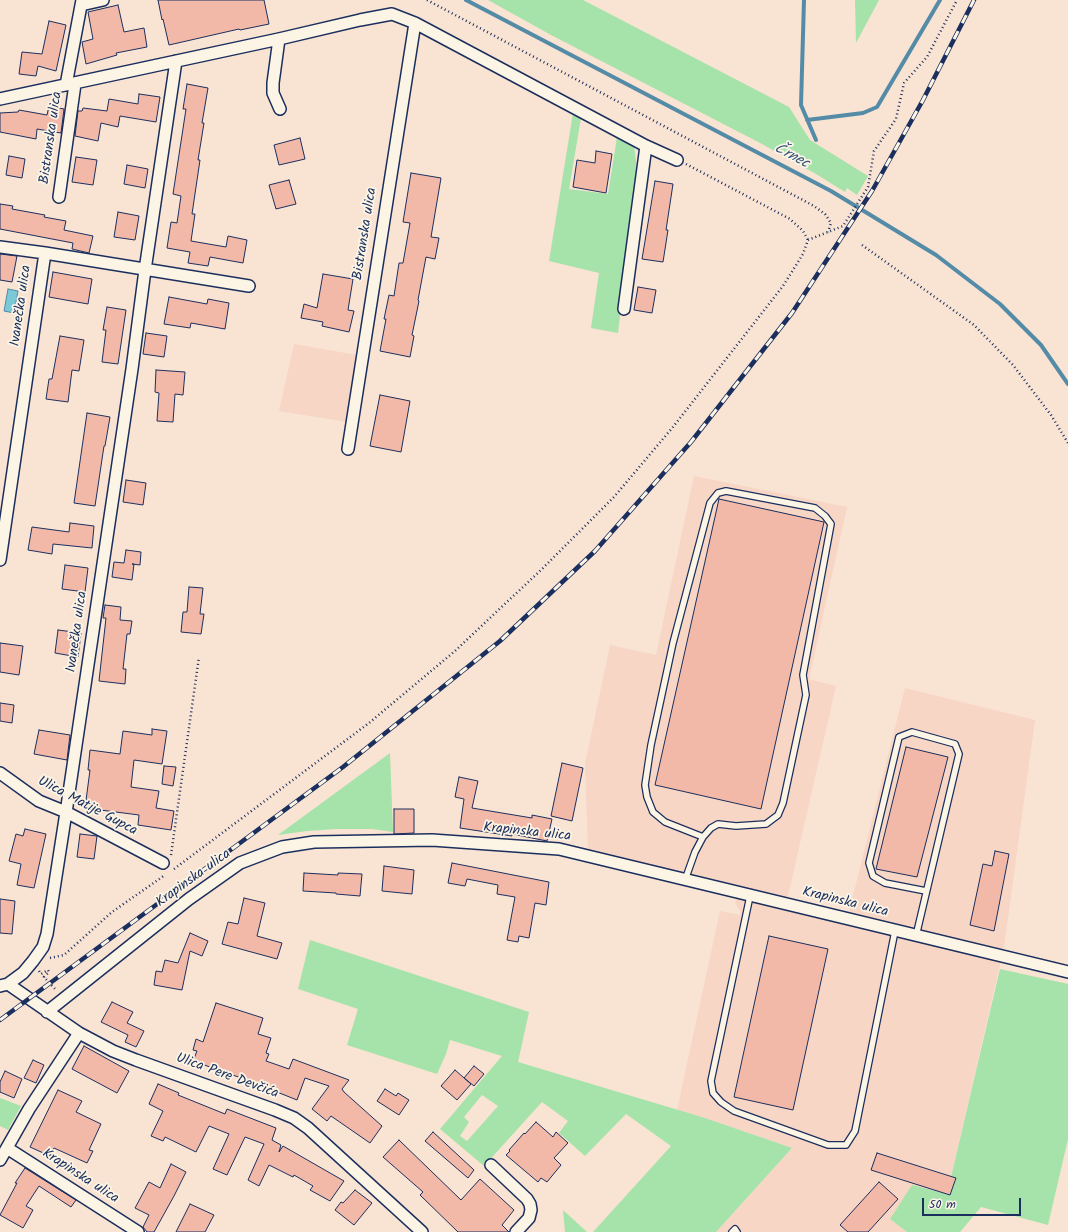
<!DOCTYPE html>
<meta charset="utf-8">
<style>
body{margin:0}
#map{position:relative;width:1068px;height:1232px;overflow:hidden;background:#f9e3d3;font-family:Kalam,sans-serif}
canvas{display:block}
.scale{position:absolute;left:922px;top:1198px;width:99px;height:18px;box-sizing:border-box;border:2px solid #1b2f5e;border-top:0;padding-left:5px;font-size:12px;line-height:14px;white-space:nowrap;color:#1b2f5e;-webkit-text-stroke:3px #fcf5e5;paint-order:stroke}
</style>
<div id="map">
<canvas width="1068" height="1232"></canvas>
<div class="scale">50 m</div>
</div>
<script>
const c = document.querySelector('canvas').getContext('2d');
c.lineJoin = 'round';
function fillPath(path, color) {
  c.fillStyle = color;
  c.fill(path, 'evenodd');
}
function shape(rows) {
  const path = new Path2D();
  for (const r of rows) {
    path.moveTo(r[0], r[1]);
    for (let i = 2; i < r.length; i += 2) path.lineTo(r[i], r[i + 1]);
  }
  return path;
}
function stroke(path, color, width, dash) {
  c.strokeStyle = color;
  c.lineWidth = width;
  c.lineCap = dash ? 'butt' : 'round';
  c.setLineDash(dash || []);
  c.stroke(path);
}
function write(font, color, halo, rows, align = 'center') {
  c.font = font + ' Kalam,sans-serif';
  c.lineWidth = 3.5;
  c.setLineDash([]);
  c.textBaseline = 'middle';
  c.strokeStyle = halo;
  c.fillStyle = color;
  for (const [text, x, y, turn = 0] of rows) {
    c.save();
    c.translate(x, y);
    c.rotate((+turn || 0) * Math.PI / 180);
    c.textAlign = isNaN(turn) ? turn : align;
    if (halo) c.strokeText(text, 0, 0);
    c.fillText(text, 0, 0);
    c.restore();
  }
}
fillPath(shape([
 [294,344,357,355,347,422,279,411],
 [694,476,847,507,809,679,836,686,787,900,849,912,905,688,1035,720,1004,947,947,1194,890,1219,907,1232,716,1232,792,1148,705,1118,677,1110,720,911,740,915,740,911,735,903,740,887,588,851,585,764,610,645,656,655]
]), '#f7d6c6');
fillPath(shape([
 [488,0,583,0,789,107,810,140,868,176,857,195,847,188,845,192,816,174,762,144,551,35],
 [855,0,879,0,856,43],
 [573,113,581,118,569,189,608,194,617,137,634,145,637,170,618,333,591,328,599,273,549,261],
 [390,753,393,832,372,829,336,829,307,831,278,835],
 [310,940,529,1012,518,1062,705,1118,792,1148,716,1232,593,1232,671,1146,626,1114,585,1156,559,1133,568,1121,542,1102,484,1166,440,1129,502,1056,450,1040,446,1054,437,1074,347,1045,358,1009,298,989],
 [482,1095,498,1106,467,1141,460,1136,469,1122,464,1117],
 [1000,969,1068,984,1068,1139,1048,1225,981,1207,960,1232,907,1232,890,1219,912,1185,947,1194],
 [0,1098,21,1106,8,1130,0,1126],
 [563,1210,587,1232,565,1232]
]), '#a5e3aa');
const water = shape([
 [8,289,18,291,14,313,4,311,8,289]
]);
fillPath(water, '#7ac9d7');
stroke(water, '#548ba7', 1);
stroke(shape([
 [466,0,831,191,936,255,1000,304,1041,345,1068,384],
 [804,0,801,105,816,140],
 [807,120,863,113,877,107,940,0]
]), '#548ba7', 4);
const building = shape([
 [158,0,264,0,269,24,240,30,239,29,169,45,163,19,162,20,158,0],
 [118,5,124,32,144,28,147,47,116,53,117,55,86,64,82,42,93,39,88,12,118,5],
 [49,21,66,25,56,71,38,66,36,76,19,74,22,52,42,54,49,21],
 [187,84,208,88,202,123,204,123,198,160,200,160,192,214,195,214,191,241,226,247,228,236,247,240,243,263,210,257,208,266,188,263,190,252,167,248,171,222,177,223,181,196,173,194,186,109,183,109,187,84],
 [139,94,160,97,156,122,120,116,118,127,101,123,98,141,75,136,78,111,82,111,83,108,107,111,109,99,138,104,139,94],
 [49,106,64,109,61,133,37,129,36,139,0,132,0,113,18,112,19,110,47,115,49,106],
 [300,138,305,159,279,165,274,145,300,138],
 [596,151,612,154,606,193,573,187,577,160,595,163,596,151],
 [9,156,25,159,22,178,6,175,9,156],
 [76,157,97,160,93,185,72,182,76,157],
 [127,165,148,169,145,188,124,184,127,165],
 [411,173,441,178,431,237,439,238,435,259,426,257,418,300,419,301,412,335,414,336,410,357,380,351,386,319,384,319,389,295,394,296,399,263,403,263,410,223,403,222,411,173],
 [289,180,296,204,276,209,269,185,289,180],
 [655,181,673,184,666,230,668,230,663,262,642,259,655,181],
 [0,204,13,206,12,209,45,215,44,217,66,221,64,230,93,236,89,253,72,249,73,243,0,229,0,204],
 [118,212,139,216,135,240,114,237,118,212],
 [0,254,17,256,12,282,0,280,0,254],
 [53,272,92,279,88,304,49,297,53,272],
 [323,274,353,279,348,310,354,311,349,332,322,326,323,322,301,318,304,304,317,308,323,274],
 [638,287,656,290,652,313,634,310,638,287],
 [169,297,207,304,208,299,229,303,225,329,191,323,190,328,164,324,169,297],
 [107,307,126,310,118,364,102,362,106,330,103,330,107,307],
 [146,333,167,336,164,357,143,354,146,333],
 [60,336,84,340,79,371,72,370,68,402,46,399,49,379,52,379,60,336],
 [156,370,185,372,183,395,175,394,173,422,157,421,159,393,155,392,156,370],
 [380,395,410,401,401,452,370,446,380,395],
 [87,413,110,417,105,446,104,446,95,506,74,503,87,413],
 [126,480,146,483,143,505,123,502,126,480],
 [719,499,824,522,761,809,655,785,719,499],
 [70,523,94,526,92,548,53,544,52,554,28,550,32,527,69,532,70,523],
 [126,550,141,552,140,565,132,564,134,564,132,580,112,577,114,562,124,563,126,550],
 [65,565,88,568,85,592,62,589,65,565],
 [189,587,203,588,200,614,204,614,201,634,181,632,183,612,187,612,189,587],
 [105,605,121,607,120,620,132,621,130,634,127,634,123,669,126,669,125,684,99,681,106,618,103,618,105,605],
 [58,630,81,633,78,657,55,653,58,630],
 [0,643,23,646,19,675,0,672,0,643],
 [0,703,14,705,12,723,0,721,0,703],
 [152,729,167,731,162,764,134,760,131,787,159,791,156,808,174,811,171,830,138,825,139,815,85,808,90,770,88,770,90,750,120,754,123,731,152,735,152,729],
 [39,730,70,735,67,760,34,754,39,730],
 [906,747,948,757,917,877,876,869,906,747],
 [562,763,583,768,572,821,551,816,562,763],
 [164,766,176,767,173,786,162,784,164,766],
 [459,777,478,781,472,808,532,818,532,815,552,819,547,841,512,834,512,836,460,828,464,799,455,797,459,777],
 [394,809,414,809,414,833,394,834,394,809],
 [25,829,46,834,34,888,17,885,21,864,9,861,16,834,23,836,25,829],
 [80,834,97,836,94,859,77,857,80,834],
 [995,851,1009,854,994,931,970,925,983,864,992,866,995,851],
 [452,863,549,882,546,905,535,903,529,938,519,936,518,942,507,940,515,897,497,894,498,885,467,879,465,886,448,883,452,863],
 [384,866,414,870,412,894,382,891,384,866],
 [304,873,338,875,338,873,362,874,360,896,336,894,336,893,303,891,304,873],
 [244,898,265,903,257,936,282,943,277,959,222,944,228,922,238,924,244,898],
 [0,899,15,901,12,934,0,933,0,899],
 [190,933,208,941,202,956,190,951,182,990,154,985,156,971,162,972,165,960,178,963,190,933],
 [769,936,828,949,793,1110,734,1097,769,936],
 [112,1002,133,1012,127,1023,144,1031,136,1047,125,1042,128,1035,101,1022,112,1002],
 [216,1003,263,1018,258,1034,271,1038,266,1053,269,1054,266,1061,289,1069,293,1059,349,1080,342,1089,344,1092,382,1126,370,1143,331,1116,327,1121,312,1109,329,1086,305,1078,297,1100,277,1092,278,1091,193,1061,197,1051,193,1050,196,1039,203,1042,216,1003],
 [84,1046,129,1071,117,1093,72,1069,84,1046],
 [33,1060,44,1065,36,1083,24,1078,33,1060],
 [474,1066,484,1074,474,1086,464,1078,474,1066],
 [455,1070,471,1084,457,1100,441,1086,455,1070],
 [5,1071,22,1079,14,1098,0,1092,0,1082,5,1071],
 [158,1084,179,1093,178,1095,225,1114,227,1109,276,1128,272,1140,281,1145,279,1152,283,1146,344,1181,330,1201,310,1190,313,1186,294,1175,293,1177,269,1165,259,1186,248,1180,264,1144,245,1137,227,1175,213,1169,229,1134,209,1126,196,1152,165,1137,163,1141,151,1136,163,1111,149,1104,158,1084],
 [385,1089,396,1096,398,1093,409,1100,399,1115,377,1101,385,1089],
 [58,1090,82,1101,76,1112,101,1124,89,1150,93,1151,87,1163,54,1148,50,1156,30,1147,58,1090],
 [536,1122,553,1137,556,1132,568,1143,554,1158,561,1165,547,1182,541,1178,538,1182,506,1155,510,1151,509,1150,524,1133,525,1134,536,1122],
 [433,1132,474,1170,468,1178,425,1141,433,1132],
 [399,1140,461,1200,480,1179,514,1210,502,1225,509,1232,458,1232,420,1195,423,1192,383,1157,399,1140],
 [877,1153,956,1178,950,1195,871,1170,877,1153],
 [171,1164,186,1172,174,1196,154,1232,147,1232,143,1227,149,1215,135,1208,149,1182,160,1188,171,1164],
 [25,1168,76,1200,71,1207,39,1186,26,1206,33,1210,23,1228,0,1215,17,1183,15,1183,25,1168],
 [879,1182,898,1199,868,1232,848,1232,840,1225,879,1182],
 [355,1190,372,1203,354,1225,335,1210,341,1202,343,1203,355,1190],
 [190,1204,214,1215,205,1232,176,1232,190,1204]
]);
fillPath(building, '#f2b9a9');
stroke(building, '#1b2f5e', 1);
const service = shape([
 [685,880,695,852,703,837,711,828,718,824,736,826,766,824,778,815,783,803,806,695,803,675,831,524,825,516,815,508,726,491,718,493,710,503,673,643,651,745,645,785,647,797,653,812,665,822,703,837],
 [750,896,711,1081,713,1093,721,1102,734,1111,828,1145,846,1145,855,1131,895,931],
 [916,936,959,754,955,744,912,732,899,737,869,863,873,876,885,883,926,891],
 [732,1232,735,1229,737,1232]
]);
const minor = shape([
 [81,5,103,0],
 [279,39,273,83,273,93,280,109],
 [66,85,82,0],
 [0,99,279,39,360,20,392,14,415,23,646,146,677,160],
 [59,197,75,84],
 [0,247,45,253],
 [624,309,646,146],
 [348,449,415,23],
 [0,560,45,253,249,286],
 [0,773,39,801,66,812,163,863],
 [8,984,23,973,33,961,43,947,47,934,67,806,132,369,145,270,176,61],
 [0,986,8,984,79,1033,113,1051,136,1060,275,1110,294,1118,308,1128,422,1232],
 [47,1012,189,899,240,863,282,847,314,842,432,840,559,849,1068,972],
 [7,1148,138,1232],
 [0,1160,29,1109,79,1033],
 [491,1165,527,1199,530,1204,531,1210,529,1218,516,1232]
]);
stroke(service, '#1b2f5e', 8);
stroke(minor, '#1b2f5e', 14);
stroke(shape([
 [427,0,814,206,825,214,831,223,828,232],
 [686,164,790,219,803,231,808,240],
 [862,245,974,325,1013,365,1051,415,1068,443],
 [171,855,199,657],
 [174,869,369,723,455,651,542,569,614,497,673,427,783,286,803,254,808,240,843,226,868,187,874,151,896,119,904,83,927,57,957,0],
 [50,958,64,955,112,912,165,875],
 [39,971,41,974,48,970,49,972,44,977,56,990]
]), '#1b2f5e', 2.5, [1, 3]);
stroke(service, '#fcf5e5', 5.5);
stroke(minor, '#fcf5e5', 11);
const rail = shape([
 [0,1020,343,767,500,641,595,551,691,442,792,313,872,191,923,100,974,0]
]);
stroke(rail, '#1b2f5e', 4.5);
stroke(rail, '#fcf5e5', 3, [9]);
write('14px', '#1b2f5e', '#fcf5e5', [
 ["Bistranska ulica",52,138,-82],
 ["Bistranska ulica",366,234,-81],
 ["Ivanečka ulica",22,306,-82],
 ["Ivanečka ulica",78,632,-82],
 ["Ulica Matije Gupca",87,807,28],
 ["Krapinska ulica",527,833,6],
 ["Krapinska ulica",194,879,-36],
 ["Krapinska ulica",845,903,14],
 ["Ulica Pere Devčića",227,1077,20],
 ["Krapinska ulica",80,1177,33]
]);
write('italic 15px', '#33567c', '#fcf5e5', [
 ["Črnec",791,157,28]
]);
</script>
